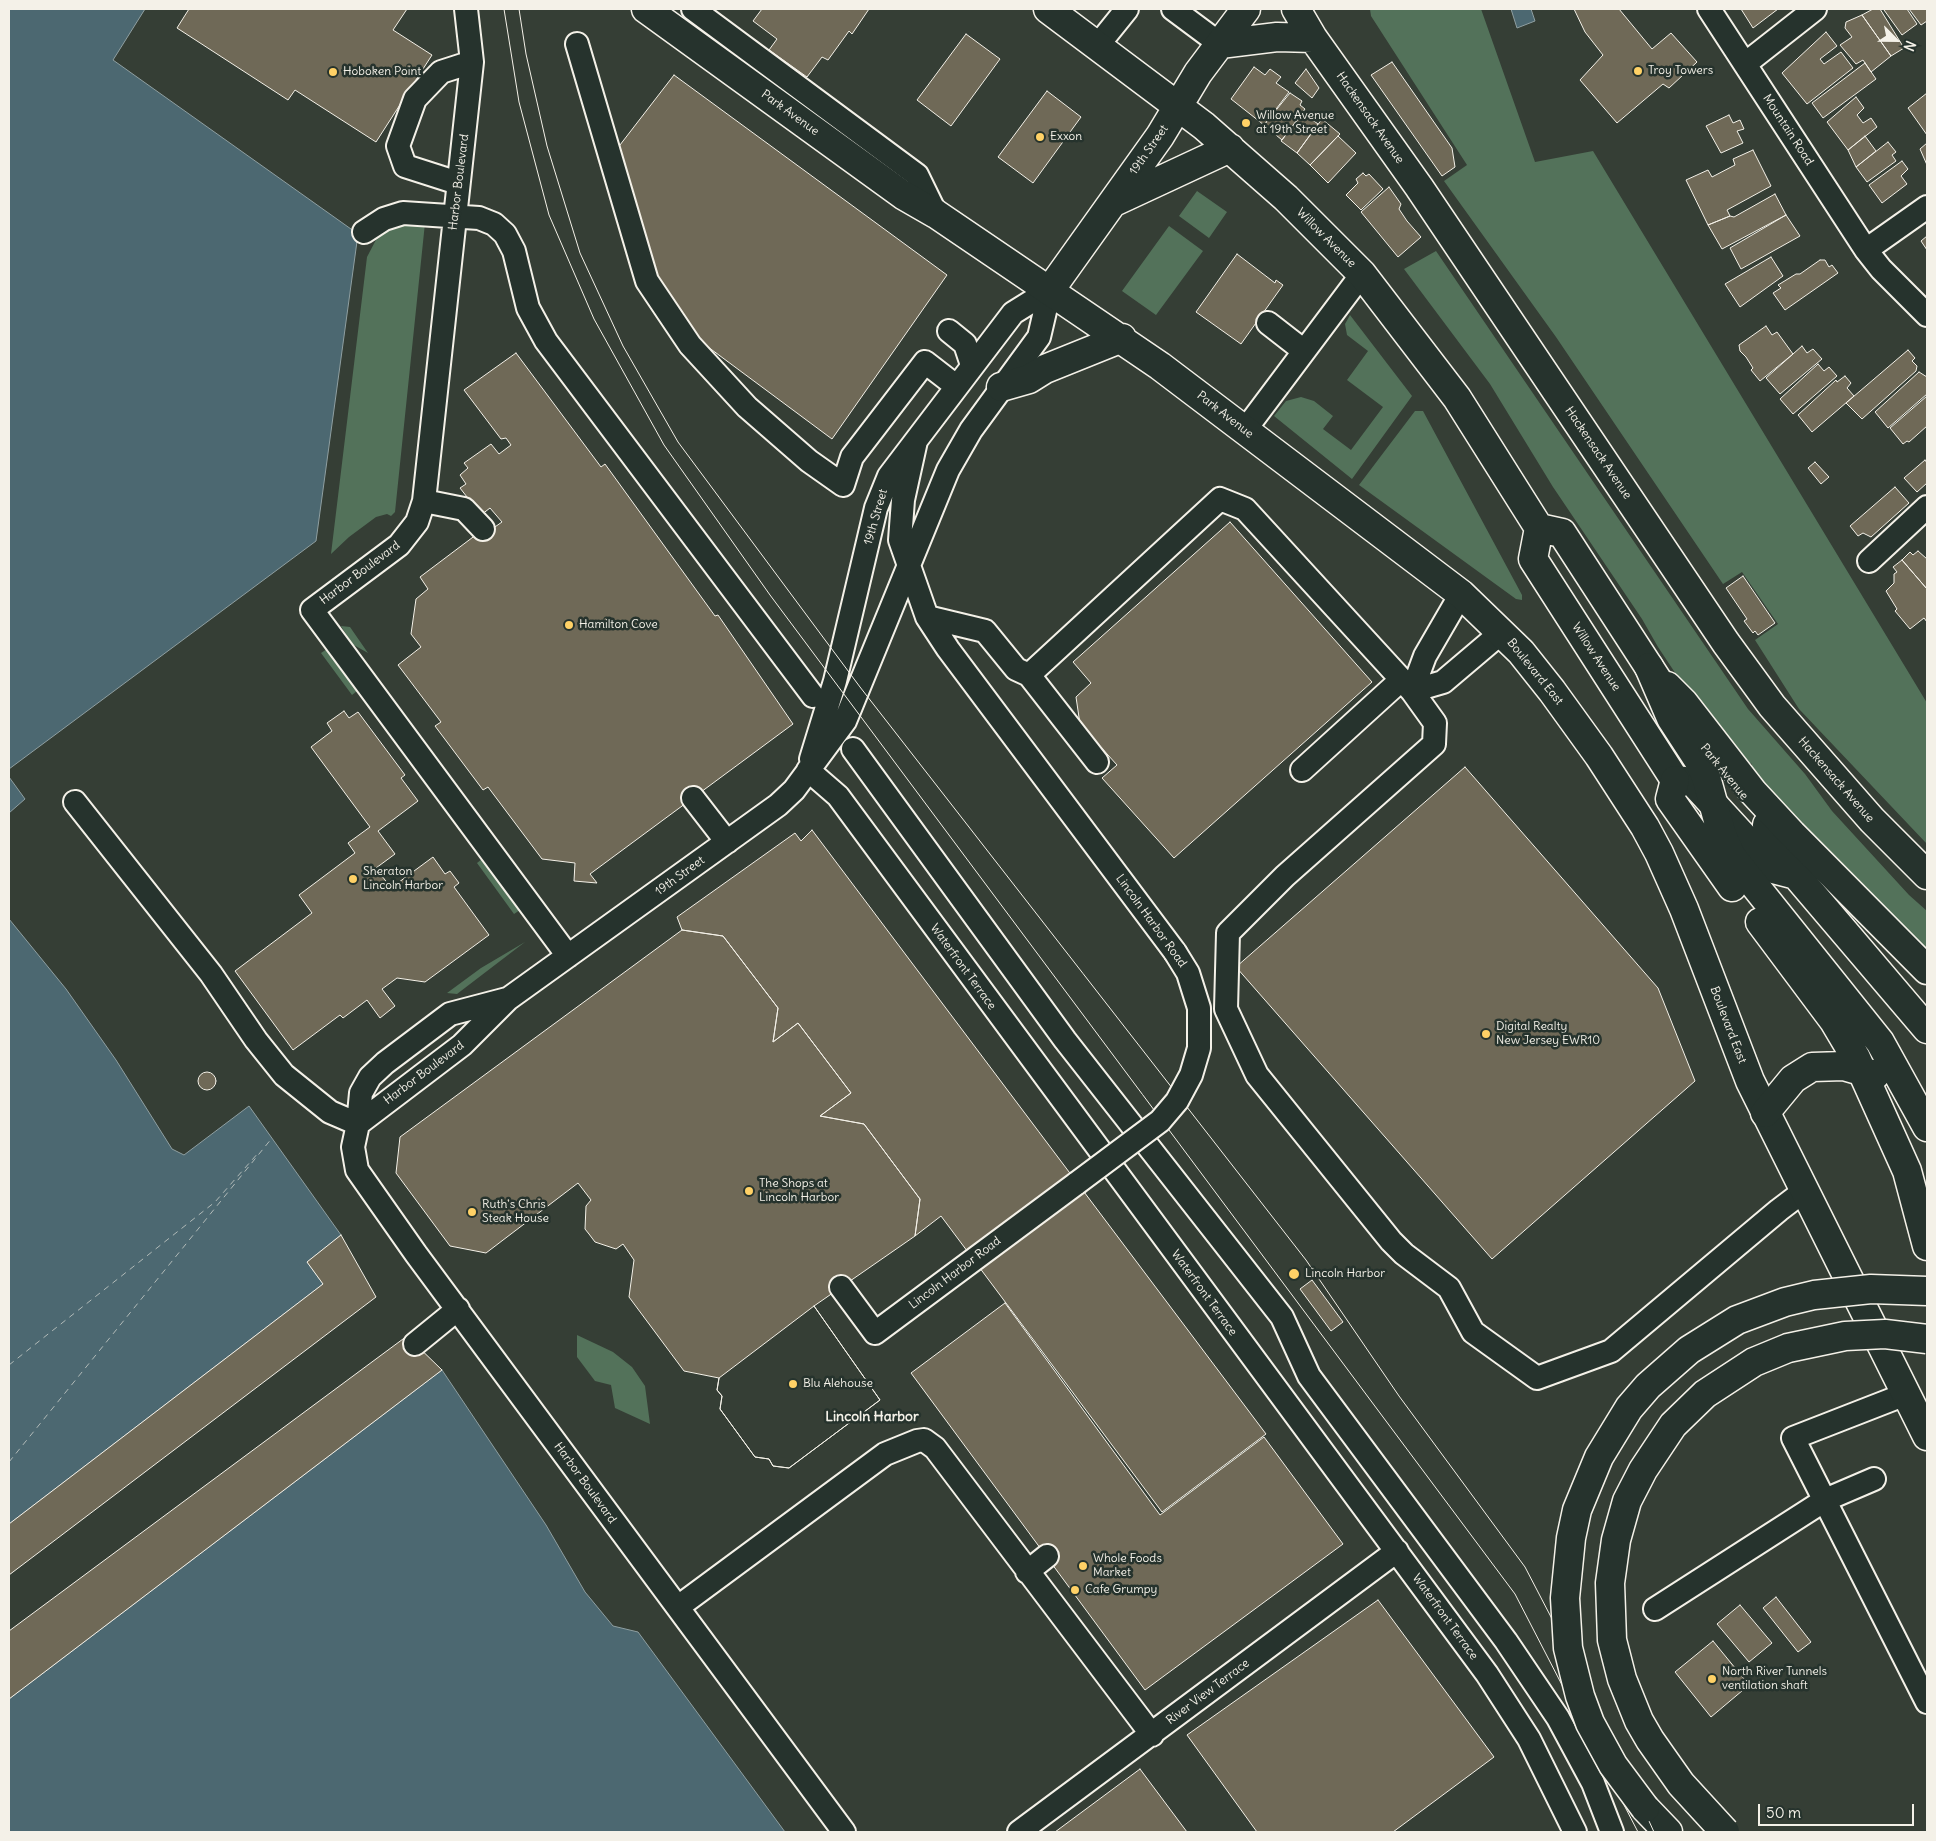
<!DOCTYPE html>
<style>
body{margin:0}
#map{position:relative;width:1936px;height:1841px;overflow:hidden;background:#353e35;font-family:Delius,sans-serif}
canvas{display:block}
.frame{position:absolute;inset:0;border:10px solid #f4f1e8;pointer-events:none}
.north{position:absolute;left:1871px;top:15px;width:50px;height:50px;-webkit-text-stroke:4px #26332d;paint-order:stroke;rotate:113deg;font-size:14px;font-weight:700;line-height:20px;text-align:center;color:#f4f1e8}
.north::after{content:'';display:block;margin:auto;width:18px;height:22px;background:#f4f1e8;clip-path:polygon(50% 0,100% 100%,50% 72%,0 100%)}
.scale{position:absolute;left:1758px;top:1804px;width:156px;height:22px;box-sizing:border-box;border:2px solid #f4f1e8;border-top:0;padding-left:6px;font-size:15px;line-height:18px;white-space:nowrap;color:#f4f1e8;-webkit-text-stroke:4px #26332d;paint-order:stroke}
</style>
<div id="map">
<canvas width="1936" height="1841"></canvas>
<div class="frame"></div>
<div class="north">N</div>
<div class="scale">50 m</div>
</div>
<script>
const c = document.querySelector('canvas').getContext('2d');
c.lineJoin = 'round';
function fillPath(path, color) {
  c.fillStyle = color;
  c.fill(path, 'evenodd');
}
function shape(rows) {
  const path = new Path2D();
  for (const r of rows) {
    if (r.length === 3) {
      path.moveTo(r[0] + r[2], r[1]);
      path.arc(r[0], r[1], r[2], 0, 2 * Math.PI);
      continue;
    }
    path.moveTo(r[0], r[1]);
    for (let i = 2; i < r.length; i += 2) path.lineTo(r[i], r[i + 1]);
  }
  return path;
}
function stroke(path, color, width, dash) {
  c.strokeStyle = color;
  c.lineWidth = width;
  c.lineCap = dash ? 'butt' : 'round';
  c.setLineDash(dash || []);
  c.stroke(path);
}
function write(font, color, halo, rows, align = 'center') {
  c.font = font + ' Delius,sans-serif';
  c.lineWidth = 5;
  c.setLineDash([]);
  c.textBaseline = 'middle';
  c.strokeStyle = halo;
  c.fillStyle = color;
  for (const [text, x, y, turn = 0] of rows) {
    c.save();
    c.translate(x, y);
    c.rotate((+turn || 0) * Math.PI / 180);
    c.textAlign = isNaN(turn) ? turn : align;
    if (halo) c.strokeText(text, 0, 0);
    c.fillText(text, 0, 0);
    c.restore();
  }
}
fillPath(shape([
 [1370,9,1481,9,1535,162,1593,151,1927,703,1927,844,1799,709,1755,640,1778,624,1742,572,1723,584,1556,337,1444,181,1467,165,1371,16],
 [1197,191,1227,212,1209,238,1179,216],
 [400,223,425,223,395,512,391,516,387,514,376,517,349,537,331,554,367,257,378,236,389,228],
 [1169,226,1203,251,1156,315,1122,291],
 [1436,251,1748,709,1805,774,1832,811,1909,895,1927,911,1927,952,1892,914,1750,775,1752,764,1737,755,1713,730,1658,647,1642,619,1553,487,1490,384,1404,269],
 [1350,315,1412,396,1352,479,1274,416,1286,401,1301,397,1314,401,1333,416,1323,429,1351,450,1383,407,1347,380,1368,351,1347,335,1345,324],
 [1415,411,1423,411,1522,595,1522,600,1516,599,1359,485],
 [341,626,350,627,368,653,352,644],
 [327,649,357,691,352,695,321,653],
 [482,859,520,910,514,914,477,863],
 [525,942,457,994,447,993,481,968],
 [577,1335,613,1352,632,1367,645,1386,650,1424,615,1408,611,1385,595,1381,577,1357]
]), '#53725a');
const water = shape([
 [9,9,145,9,113,60,358,234,316,541,9,769,9,9],
 [1511,9,1531,9,1535,21,1517,28,1511,9],
 [9,777,25,799,9,813,9,777],
 [9,919,66,989,116,1060,172,1149,184,1155,249,1106,341,1235,307,1262,323,1284,9,1524,9,919],
 [442,1370,546,1525,585,1592,613,1626,638,1632,785,1832,9,1832,9,1699,442,1370]
]);
fillPath(water, '#4c6871');
stroke(water, '#8f9fa1', 1);
stroke(shape([
 [9,1365,215,1202,259,1152],
 [9,1462,272,1138]
]), '#b1bab8', 1, [6, 5]);
const building = shape([
 [189,9,407,9,393,30,432,55,376,142,295,90,288,100,177,28,189,9],
 [762,9,869,9,852,34,849,31,828,60,822,57,807,77,769,50,777,39,753,21,762,9],
 [1574,9,1619,9,1652,49,1671,33,1697,62,1669,88,1663,84,1617,123,1580,80,1603,55,1585,32,1574,9],
 [1741,9,1778,9,1753,28,1741,9],
 [1873,9,1880,9,1904,48,1891,56,1862,15,1873,9],
 [1885,9,1907,9,1917,24,1902,35,1884,10,1885,9],
 [1909,9,1927,9,1927,21,1921,25,1909,9],
 [1862,15,1891,56,1871,72,1863,60,1856,64,1840,45,1852,37,1845,28,1846,22,1862,15],
 [1826,32,1837,46,1820,59,1824,64,1841,52,1853,68,1807,104,1782,73,1826,32],
 [966,34,1000,59,951,126,917,100,966,34],
 [1392,62,1452,148,1455,167,1442,176,1371,75,1392,62],
 [1865,63,1876,79,1823,118,1812,103,1865,63],
 [1254,67,1265,75,1270,69,1281,77,1276,83,1289,92,1264,125,1231,99,1254,67],
 [1306,69,1319,88,1312,98,1295,83,1306,69],
 [674,75,947,275,832,439,700,341,644,264,613,154,674,75],
 [1047,91,1081,117,1033,183,998,157,1047,91],
 [1290,93,1302,101,1300,105,1305,109,1282,140,1264,125,1290,93],
 [1927,93,1927,135,1908,108,1927,93],
 [1856,97,1864,108,1857,115,1863,123,1871,118,1877,127,1848,150,1827,122,1856,97],
 [1303,113,1318,124,1297,153,1281,141,1303,113],
 [1729,115,1733,123,1740,120,1744,129,1737,131,1743,143,1721,153,1706,126,1729,115],
 [1322,119,1340,134,1310,165,1297,153,1322,119],
 [1338,136,1356,153,1328,183,1310,165,1338,136],
 [1865,136,1876,151,1856,167,1848,150,1865,136],
 [1888,142,1896,152,1892,155,1896,161,1867,182,1856,167,1888,142],
 [1927,143,1927,165,1920,149,1927,143],
 [1753,150,1771,186,1727,210,1730,216,1708,225,1686,180,1708,170,1712,177,1735,165,1733,159,1753,150],
 [1902,161,1908,169,1901,176,1907,184,1882,203,1869,185,1902,161],
 [1363,173,1366,176,1369,174,1383,189,1361,210,1346,195,1358,183,1356,179,1363,173],
 [1389,187,1401,204,1399,209,1407,221,1421,237,1398,257,1361,212,1389,187],
 [1775,194,1786,215,1722,249,1708,225,1730,216,1734,217,1775,194],
 [1786,215,1800,236,1741,269,1730,248,1786,215],
 [1927,236,1927,250,1921,241,1927,236],
 [1237,254,1275,283,1276,280,1283,285,1241,344,1196,312,1237,254],
 [1771,257,1783,276,1740,307,1725,284,1771,257],
 [1820,260,1825,260,1829,267,1832,265,1838,273,1785,310,1773,293,1781,288,1778,285,1796,274,1800,274,1820,260],
 [1766,326,1772,335,1777,332,1793,354,1760,381,1751,370,1753,368,1746,357,1740,351,1739,345,1766,326],
 [1802,346,1807,353,1813,349,1822,359,1780,394,1766,378,1802,346],
 [1908,350,1915,358,1912,361,1917,366,1916,371,1862,419,1846,403,1908,350],
 [516,353,601,467,605,464,715,616,718,615,793,724,590,874,597,883,574,881,575,863,542,859,488,787,483,790,435,726,441,722,398,665,421,647,411,634,416,599,428,589,420,577,489,525,492,529,502,522,490,508,481,515,460,488,466,484,460,475,468,468,464,463,491,444,499,454,511,445,506,438,501,439,464,390,516,353],
 [1818,364,1824,371,1829,367,1837,376,1793,414,1780,399,1818,364],
 [1919,372,1927,377,1927,394,1888,428,1875,412,1919,372],
 [1845,376,1851,383,1847,388,1854,396,1812,432,1798,415,1836,380,1837,382,1845,376],
 [1927,396,1927,426,1909,442,1907,441,1903,444,1890,428,1927,396],
 [1925,460,1927,463,1927,483,1917,492,1904,478,1925,460],
 [1815,462,1829,477,1821,484,1808,468,1815,462],
 [1895,487,1909,503,1871,537,1863,533,1858,536,1850,526,1895,487],
 [1230,522,1372,682,1174,858,1102,778,1117,765,1080,724,1076,697,1091,683,1073,662,1230,522],
 [1918,551,1927,559,1927,589,1902,560,1910,552,1913,555,1918,551],
 [1902,560,1927,589,1927,622,1924,618,1910,629,1895,611,1897,609,1886,591,1894,583,1894,574,1897,572,1893,567,1902,560],
 [1743,576,1775,623,1758,635,1755,631,1753,633,1744,621,1747,619,1726,588,1743,576],
 [344,711,349,718,358,712,405,775,401,778,418,801,378,831,395,854,376,868,391,888,433,857,445,874,450,871,459,883,454,887,489,935,425,982,397,978,382,989,395,1006,380,1018,367,1000,343,1018,340,1015,293,1050,235,971,312,913,299,895,355,853,348,843,370,827,311,747,332,731,327,723,344,711],
 [1465,767,1658,988,1695,1081,1492,1259,1236,967,1465,767],
 [812,830,1266,1434,1162,1512,941,1216,915,1236,920,1199,864,1124,820,1116,851,1093,798,1023,773,1042,778,1008,723,936,682,930,677,917,795,833,801,841,812,830],
 [682,930,723,936,778,1008,773,1042,798,1023,851,1093,820,1116,864,1124,920,1199,915,1236,814,1306,880,1400,789,1468,773,1466,769,1459,755,1457,720,1409,722,1396,717,1390,719,1378,684,1371,629,1297,634,1260,623,1244,616,1249,595,1242,589,1234,585,1229,586,1206,591,1200,578,1183,486,1253,450,1246,396,1173,400,1137,682,930],
 [207,1081,9],
 [341,1235,376,1297,9,1575,9,1524,323,1284,307,1262,341,1235],
 [1312,1280,1343,1322,1331,1331,1300,1289,1312,1280],
 [1005,1303,1160,1515,1264,1437,1343,1544,1145,1690,911,1373,1005,1303],
 [814,1306,880,1400,789,1468,773,1466,769,1459,755,1457,720,1409,722,1396,717,1390,719,1378,814,1306],
 [407,1336,442,1370,9,1699,9,1631,407,1336],
 [1776,1597,1811,1642,1798,1652,1763,1608,1776,1597],
 [1378,1600,1494,1757,1393,1832,1257,1832,1187,1735,1378,1600],
 [1740,1605,1772,1643,1749,1662,1717,1624,1740,1605],
 [1713,1641,1749,1685,1711,1717,1675,1672,1713,1641],
 [1140,1769,1187,1832,1055,1832,1140,1769]
]);
fillPath(building, '#6f6957');
stroke(building, '#f4f1e8', 1);
const minor = shape([
 [466,9,472,62,424,501,417,522,399,545,312,610,568,956],
 [693,9,917,175,936,214],
 [1173,9,1220,44],
 [1709,9,1866,250,1881,269,1927,315],
 [577,44,647,281,690,345,747,407,809,461,843,485,852,457,925,362,956,386],
 [1098,45,1127,9],
 [1745,64,1815,9],
 [458,183,405,166,398,146,415,99,441,72,472,62],
 [364,232,384,219,403,213,479,218,494,224,505,234,514,251,528,308,546,341,813,696],
 [1866,250,1927,207],
 [1268,323,1304,351],
 [949,331,965,344,972,365],
 [1245,430,1362,274],
 [916,441,903,500,900,540,927,617,948,649,1175,952],
 [424,501,464,509,483,529],
 [1869,561,1927,507],
 [927,617,985,631,1016,669,1029,675],
 [1412,691,1443,682,1502,632],
 [1412,691,1425,656,1461,594],
 [853,749,1065,1040,1282,1317,1309,1376,1506,1641,1558,1718,1593,1783,1612,1832],
 [811,759,835,681,876,508,889,476,1013,313,1050,290],
 [1097,762,1029,675,1220,499,1245,509,1412,691,1435,723,1434,744,1285,876,1228,933,1226,1009,1257,1075,1391,1241,1404,1254,1449,1288,1473,1332,1537,1378,1611,1351,1779,1210,1804,1191],
 [808,770,838,796,1487,1674,1529,1739,1575,1832],
 [1302,770,1401,680],
 [693,798,727,842],
 [75,802,211,974,256,1040,284,1075,330,1112,358,1124],
 [507,999,450,1014,385,1063,370,1077,361,1093,358,1124,353,1147,357,1170,416,1254,844,1832],
 [358,1124,462,1045,508,999,778,805,794,790,845,721,948,470,971,430,1039,337,1050,290],
 [841,1287,875,1333,1077,1183],
 [415,1344,458,1309],
 [1906,1394,1793,1438,1927,1702],
 [1027,1572,1047,1556],
 [678,1607,885,1454,917,1441,924,1440,935,1448,1152,1735],
 [1655,1609,1825,1500,1874,1479],
 [1019,1832,1397,1551]
]);
const major = shape([
 [646,9,903,195,936,214,1160,366,1461,594,1521,652,1552,691,1599,756,1645,827,1659,853,1684,909,1750,1081,1927,1436],
 [1048,9,1204,126,1286,198,1362,274,1457,398,1539,528,1533,559,1675,780,1693,782,1773,869,1796,875],
 [1296,9,1313,38,1419,187,1726,643,1772,706,1872,820,1927,875],
 [1220,44,1277,37,1313,38],
 [1114,202,1230,148],
 [1050,290,1160,136,1198,73,1246,9],
 [1001,387,1029,379,1045,369,1122,338],
 [1539,528,1562,533,1662,687],
 [1767,825,1792,853,1796,875,1927,1029]
]);
const highway = shape([
 [1649,667,1671,718,1699,761,1706,777,1722,835,1732,857,1880,1042,1927,1127],
 [1667,686,1684,703,1753,792,1792,834,1927,970],
 [1675,780,1670,799,1732,887],
 [1760,922,1834,1021,1856,1058,1907,1171,1927,1246],
 [1765,1113,1793,1079,1812,1067,1844,1066,1875,1075],
 [1645,1808,1668,1832]
]);
stroke(minor, '#f4f1e8', 26);
stroke(major, '#f4f1e8', 31);
stroke(highway, '#f4f1e8', 31);
stroke(minor, '#26332d', 22);
stroke(major, '#26332d', 28);
stroke(highway, '#26332d', 28);
stroke(shape([
 [504,9,519,102,549,215,594,319,664,445,770,595,1515,1594,1638,1832],
 [519,9,526,54,547,146,580,253,623,346,678,442,860,687,1306,1260,1399,1396,1525,1567,1590,1692,1654,1832]
]), '#f4f1e8', 1);
const minorBridge = shape([
 [1077,1183,1160,1121,1177,1101,1191,1075,1199,1048,1199,1008,1188,973,1175,952]
]);
const highwayBridge = shape([
 [1645,1808,1613,1765,1590,1723,1580,1696,1568,1648,1565,1598,1571,1538,1577,1510,1599,1457,1629,1408,1648,1386,1689,1350,1737,1320,1785,1302,1814,1295,1871,1289,1927,1291],
 [1725,1832,1681,1784,1650,1740,1639,1721,1622,1679,1612,1640,1610,1583,1616,1540,1627,1501,1643,1470,1673,1425,1705,1394,1754,1362,1788,1348,1845,1336,1885,1334,1927,1339]
]);
stroke(minorBridge, '#f4f1e8', 26, []);
stroke(highwayBridge, '#f4f1e8', 31, []);
stroke(minorBridge, '#26332d', 22);
stroke(highwayBridge, '#26332d', 28);
for (const [x, y, r, color] of [
 [1638,71,5,"#ffd166"],
 [333,72,5,"#ffd166"],
 [1246,123,5,"#ffd166"],
 [1040,137,5,"#ffd166"],
 [569,625,5,"#ffd166"],
 [353,879,5,"#ffd166"],
 [1486,1034,5,"#ffd166"],
 [749,1191,5,"#ffd166"],
 [472,1212,5,"#ffd166"],
 [1294,1274,6,"#ffd166"],
 [793,1384,5,"#ffd166"],
 [1083,1566,5,"#ffd166"],
 [1075,1590,5,"#ffd166"],
 [1712,1679,5,"#ffd166"]
]) {
  const dot = new Path2D();
  dot.arc(x, y, r, 0, 2 * Math.PI);
  c.fillStyle = color;
  c.fill(dot);
  stroke(dot, '#26332d', 2);
}
write('12px', '#f4f1e8', '#26332d', [
 ["Troy Towers",1648,71],
 ["Hoboken Point",343,72],
 ["Willow Avenue",1256,116],
 ["at 19th Street",1256,130],
 ["Exxon",1050,137],
 ["Hamilton Cove",579,625],
 ["Sheraton",363,872],
 ["Lincoln Harbor",363,886],
 ["Digital Realty",1496,1027],
 ["New Jersey EWR10",1496,1041],
 ["The Shops at",759,1184],
 ["Lincoln Harbor",759,1198],
 ["Ruth's Chris",482,1205],
 ["Steak House",482,1219],
 ["Lincoln Harbor",1305,1274],
 ["Blu Alehouse",803,1384],
 ["Whole Foods",1093,1559],
 ["Market",1093,1573],
 ["Cafe Grumpy",1085,1590],
 ["North River Tunnels",1722,1672],
 ["ventilation shaft",1722,1686]
], 'left');
write('12px', '#f4f1e8', '#26332d', [
 ["Park Avenue",790,113,36],
 ["Hackensack Avenue",1370,118,55],
 ["Mountain Road",1788,130,57],
 ["19th Street",1149,150,-55],
 ["Harbor Boulevard",459,182,-83],
 ["Willow Avenue",1326,238,45],
 ["Park Avenue",1225,415,38],
 ["Hackensack Avenue",1598,453,56],
 ["19th Street",876,517,-74],
 ["Harbor Boulevard",360,573,-37],
 ["Willow Avenue",1596,657,57],
 ["Boulevard East",1535,672,51],
 ["Park Avenue",1724,772,51],
 ["Hackensack Avenue",1836,780,49],
 ["19th Street",680,876,-36],
 ["Lincoln Harbor Road",1151,921,54],
 ["Waterfront Terrace",963,967,54],
 ["Boulevard East",1728,1025,69],
 ["Harbor Boulevard",424,1073,-37],
 ["Lincoln Harbor Road",955,1273,-37],
 ["Waterfront Terrace",1204,1293,54],
 ["Harbor Boulevard",585,1483,54],
 ["Waterfront Terrace",1445,1617,54],
 ["River View Terrace",1208,1692,-37]
]);
write('bold 14px', '#f4f1e8', '#26332d', [
 ["Lincoln Harbor",872,1417]
]);
</script>
